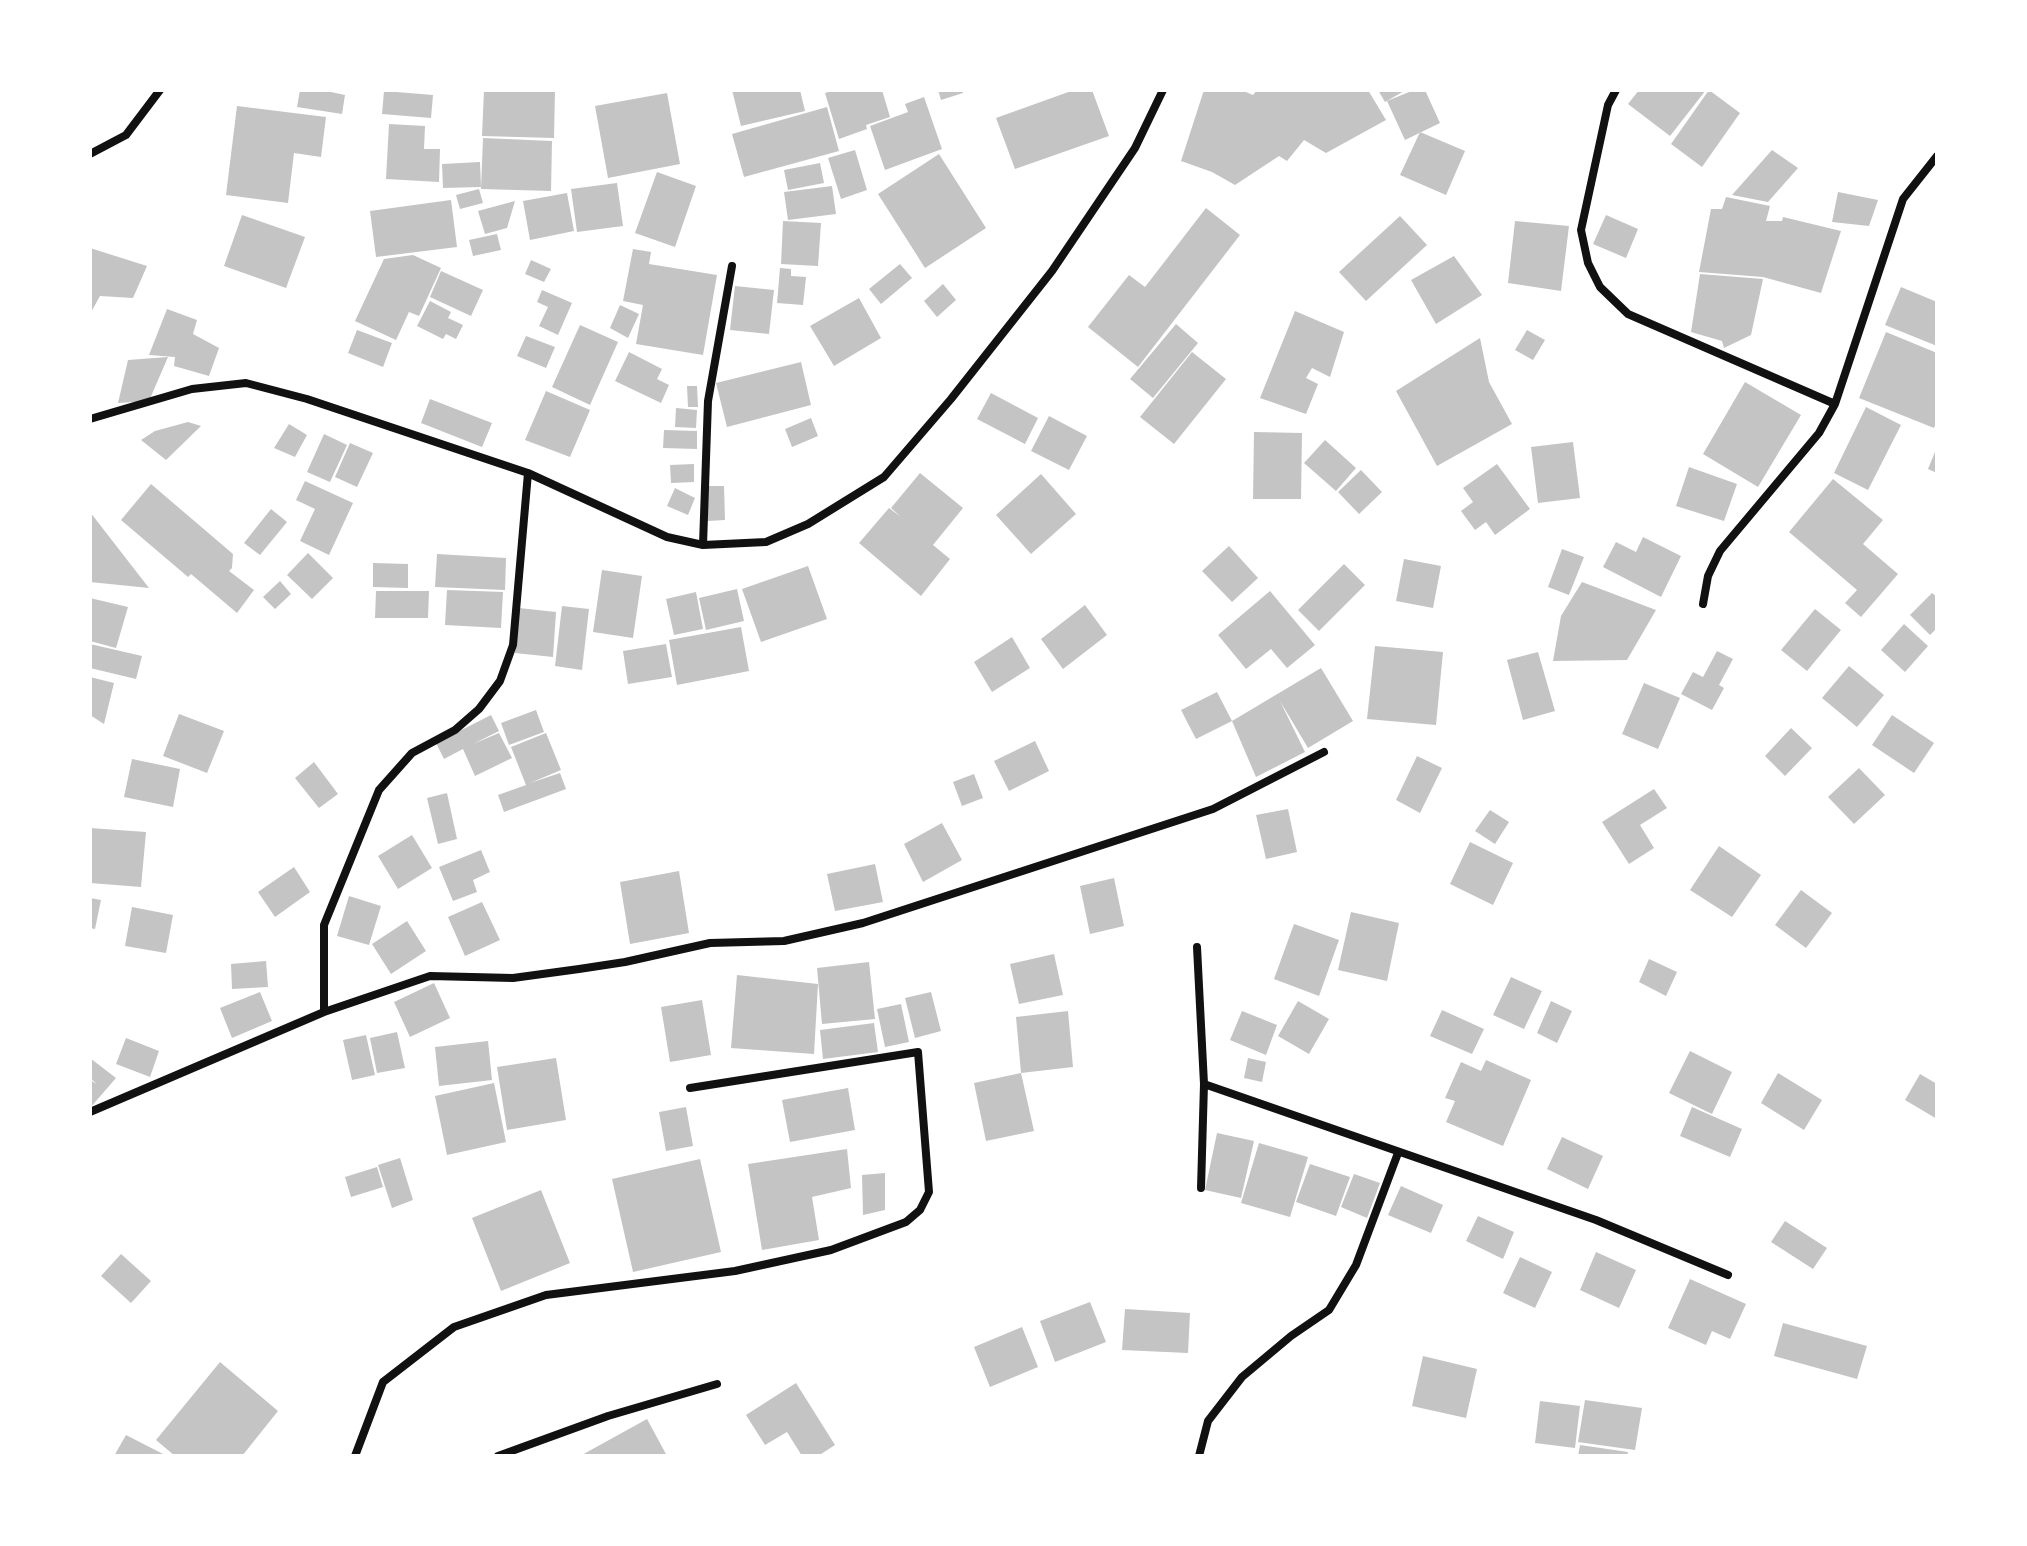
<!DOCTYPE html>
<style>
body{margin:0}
#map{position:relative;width:2027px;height:1546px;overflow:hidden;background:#fff;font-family:"Noto Sans",sans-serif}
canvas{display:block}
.frame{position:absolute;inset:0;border:92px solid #fff;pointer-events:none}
</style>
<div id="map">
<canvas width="2027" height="1546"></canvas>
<div class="frame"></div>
</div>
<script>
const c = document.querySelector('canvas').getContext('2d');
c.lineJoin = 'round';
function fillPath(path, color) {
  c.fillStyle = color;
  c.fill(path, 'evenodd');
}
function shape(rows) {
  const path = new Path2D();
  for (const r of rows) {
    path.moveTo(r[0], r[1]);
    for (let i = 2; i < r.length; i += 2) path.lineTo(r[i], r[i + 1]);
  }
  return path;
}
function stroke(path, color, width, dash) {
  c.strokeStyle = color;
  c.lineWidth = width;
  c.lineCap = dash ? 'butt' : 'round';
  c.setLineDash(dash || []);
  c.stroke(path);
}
fillPath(shape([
 [300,90,331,90,331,92,345,95,342,114,297,107],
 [484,90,555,90,554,138,482,136],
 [732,90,800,90,805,111,741,126],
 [835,90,882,90,890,117,866,125,867,129,839,139,825,93],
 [938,90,963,90,963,93,941,100],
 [1074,90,1092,90,1109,136,1015,169,996,118],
 [1204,90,1241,90,1253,95,1257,90,1368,90,1386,120,1326,153,1304,140,1287,161,1279,156,1235,185,1212,172,1181,161],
 [1378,90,1406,90,1385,102],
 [1414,90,1425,90,1440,123,1405,140,1387,101],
 [1639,90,1706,90,1670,136,1628,104],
 [1709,90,1740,113,1702,167,1671,144],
 [384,91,433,95,431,118,382,114],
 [667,93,680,164,608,178,595,106],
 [924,97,942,149,885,170,870,126,908,112,905,104],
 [237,106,326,117,321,157,294,153,288,203,226,195],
 [827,107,839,151,744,177,732,134],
 [389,124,425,126,424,149,440,149,439,182,386,179],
 [1420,132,1465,151,1446,195,1400,175],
 [483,138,552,141,551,191,481,189],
 [855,150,867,190,841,199,828,158],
 [1772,150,1798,168,1768,202,1732,195],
 [939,154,986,228,925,268,878,194],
 [480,162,481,187,443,188,442,164],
 [820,163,824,183,788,190,784,170],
 [657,172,696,186,675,247,635,233],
 [617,183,623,226,577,232,571,189],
 [832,186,836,214,788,220,784,192],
 [479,189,483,203,460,209,456,195],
 [1838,192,1878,200,1869,226,1832,222],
 [567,193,574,231,530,240,523,201],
 [1726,197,1770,206,1766,221,1782,221,1783,217,1841,231,1821,293,1763,277,1699,272,1711,209,1722,209],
 [451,200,457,247,376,257,370,211],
 [515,201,507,228,485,234,478,211],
 [1206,208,1240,235,1138,367,1088,327,1129,275,1145,287],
 [242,215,305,237,286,288,224,266],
 [1606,215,1638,229,1626,258,1593,244],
 [1400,216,1427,245,1366,301,1339,272],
 [783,221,821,223,818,266,781,264],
 [1515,221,1569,226,1561,291,1508,283],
 [497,234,501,250,473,256,469,240],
 [90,248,147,266,133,298,100,296,90,314],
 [633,249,651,252,649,264,717,275,703,355,636,344,643,305,623,301],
 [413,255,441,268,419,316,409,312,396,340,355,321,384,259],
 [1454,256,1482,295,1436,324,1411,280],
 [531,260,551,269,544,282,525,274],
 [900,264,912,278,881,304,869,289],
 [780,268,791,269,791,276,806,277,803,305,777,303],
 [441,271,483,290,471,316,430,297],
 [1700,274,1763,279,1751,335,1724,348,1722,341,1691,332],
 [943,284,956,300,937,317,924,301],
 [735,286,774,290,769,334,730,330],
 [1901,287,1937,302,1937,346,1885,325],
 [542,290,572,303,558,335,539,326,548,307,537,302],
 [859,298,881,338,834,366,810,326],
 [430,301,451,312,448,318,463,325,456,339,446,334,443,339,417,326],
 [620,305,639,314,628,338,610,328],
 [167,309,197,320,193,334,219,348,209,376,174,366,175,357,149,355],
 [1295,311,1344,332,1330,377,1312,368,1306,378,1318,384,1306,414,1260,398],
 [1176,324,1198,343,1153,398,1130,379],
 [580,325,618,342,590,405,552,387],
 [357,330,392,343,383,367,348,353],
 [1527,330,1545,340,1533,360,1515,350],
 [1886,332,1937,353,1937,420,1934,428,1859,398],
 [526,336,555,347,546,368,517,356],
 [1480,338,1489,382,1512,424,1437,466,1396,391],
 [629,352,662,369,657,379,669,385,661,403,615,381],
 [1192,352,1226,379,1174,444,1140,417],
 [168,357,149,401,118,403,128,360],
 [801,362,811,405,727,427,716,383],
 [1745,382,1801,415,1758,487,1703,454],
 [687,386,697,386,698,407,688,407],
 [546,391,590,410,570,457,525,440],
 [991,393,1038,418,1025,444,977,419],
 [430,399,492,423,482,447,421,423],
 [1866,407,1901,425,1868,490,1834,473],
 [676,408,697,410,696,428,675,427],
 [1049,416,1087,436,1069,470,1031,451],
 [811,418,818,436,792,447,785,429],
 [188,422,201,426,166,460,141,440,155,431],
 [289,424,307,435,295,457,274,448],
 [664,430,697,431,697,449,663,448],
 [1254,432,1302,433,1301,499,1253,499],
 [324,434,347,445,330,482,307,472],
 [1325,440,1356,468,1336,491,1304,463],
 [1573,442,1580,498,1538,503,1531,447],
 [350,443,373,453,357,487,335,477],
 [1937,447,1937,473,1928,469],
 [694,464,694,482,671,483,670,465],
 [1497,464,1530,509,1495,535,1486,522,1475,530,1461,511,1473,502,1463,488],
 [1689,467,1737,484,1724,521,1676,506],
 [1361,470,1382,492,1359,514,1338,492],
 [920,473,963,508,933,545,950,559,921,596,859,543,889,508,901,517,891,508],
 [1041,474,1076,514,1031,554,996,515],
 [1833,479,1883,520,1863,544,1898,574,1861,617,1845,603,1857,590,1789,532],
 [305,481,353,503,329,555,300,541,315,509,296,500],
 [151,484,233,554,232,568,229,571,254,590,237,613,191,574,188,577,121,520],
 [707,486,724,486,725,520,708,521],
 [675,488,695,498,688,515,667,506],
 [271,509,287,522,260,555,244,543],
 [90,512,149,588,90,582],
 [1643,537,1681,556,1661,597,1603,567,1616,542,1636,552],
 [1229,546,1258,578,1232,602,1202,571],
 [1562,549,1584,557,1569,595,1548,587],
 [308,553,333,578,312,599,287,575],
 [437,554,506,558,505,590,435,587],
 [1404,559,1441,566,1433,608,1396,601],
 [373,563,408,564,408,588,373,587],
 [1344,564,1365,585,1319,631,1298,610],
 [808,566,827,619,761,642,742,589],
 [602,570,642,576,633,638,593,632],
 [280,581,291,594,275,609,263,597],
 [1582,582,1656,610,1627,660,1553,661,1561,616],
 [737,589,744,621,706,630,699,598],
 [447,590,503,592,501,628,445,625],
 [376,591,429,591,428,618,375,618],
 [1270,591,1315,645,1287,668,1271,649,1246,669,1218,635],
 [696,592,703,629,674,635,666,599],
 [1932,593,1937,597,1937,628,1930,635,1910,615],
 [90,598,128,607,116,648,90,641],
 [1085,605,1107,635,1063,669,1041,639],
 [562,606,589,609,582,670,555,666],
 [519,608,556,612,553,657,515,653],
 [1815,609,1841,630,1807,671,1781,650],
 [1904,624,1928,646,1905,672,1881,650],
 [741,627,749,671,677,685,669,640],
 [1012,637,1030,668,992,692,974,662],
 [90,644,142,656,136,679,90,668],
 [666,644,672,677,628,684,623,651],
 [1375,646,1443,652,1436,725,1367,719],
 [1717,651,1733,659,1719,685,1724,688,1712,710,1681,694,1693,672,1703,677],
 [1538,652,1555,711,1523,720,1507,660],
 [1849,666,1884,695,1857,727,1822,698],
 [1321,668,1353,721,1308,748,1280,701,1305,752,1256,777,1232,721],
 [90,677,114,683,104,724,90,715],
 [1644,683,1680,698,1658,749,1622,734],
 [1217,692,1232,721,1196,739,1181,710],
 [536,710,544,732,509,745,501,723],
 [179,714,224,731,207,773,163,756],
 [491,715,499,731,473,744,499,733,512,758,475,776,463,749,444,759,436,743],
 [1892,715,1934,743,1914,773,1872,745],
 [1791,728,1812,748,1785,776,1765,756],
 [546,733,561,770,530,783,560,773,566,789,504,812,498,795,526,785,511,747],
 [1035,741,1049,771,1009,791,994,761],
 [1417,756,1442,768,1420,813,1396,800],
 [132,759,180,769,173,807,124,797],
 [314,762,338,794,319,808,295,778],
 [1859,768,1885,795,1854,824,1828,797],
 [974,774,983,798,962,806,953,782],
 [1654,789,1667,808,1640,825,1654,848,1629,864,1602,822],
 [447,793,457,839,438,844,427,798],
 [1288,809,1297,852,1266,859,1256,815],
 [1490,810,1509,822,1495,844,1475,831],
 [942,823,962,860,923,882,904,844],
 [90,828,146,832,141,887,90,883],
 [412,835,432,868,398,889,378,856],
 [1470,842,1513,863,1493,905,1450,884],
 [1719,846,1761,875,1732,917,1690,890],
 [481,850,490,872,473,880,477,892,453,901,439,867],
 [875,864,883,902,835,911,827,874],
 [294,867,310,892,275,917,258,892],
 [679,871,689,933,630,944,620,882],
 [1114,878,1124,926,1090,934,1080,886],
 [1801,890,1832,913,1806,948,1775,925],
 [349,896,381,906,369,945,337,936],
 [90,898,101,900,95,929,90,928],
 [482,902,500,940,465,956,448,917],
 [132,907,173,915,166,953,125,946],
 [1351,912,1399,923,1387,981,1338,970],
 [407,921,426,951,391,974,372,944],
 [1294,924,1339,940,1319,996,1274,979],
 [1054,954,1063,995,1019,1004,1010,964],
 [1649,959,1677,972,1666,996,1639,982],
 [266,961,268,987,232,989,231,964],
 [869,962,875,1019,822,1024,817,968],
 [737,975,818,984,814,1054,731,1048],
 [1511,977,1542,991,1524,1029,1493,1015],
 [434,983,450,1018,410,1037,394,1002],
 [260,992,272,1021,232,1038,220,1008],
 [931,992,941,1031,915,1038,905,998],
 [702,1000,711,1055,670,1062,661,1007],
 [1298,1001,1329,1019,1309,1054,1278,1036],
 [1551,1001,1572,1011,1557,1043,1537,1033],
 [901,1004,909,1042,885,1047,877,1009],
 [1442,1010,1484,1029,1472,1054,1430,1036],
 [1068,1011,1073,1067,1021,1073,1016,1017],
 [1242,1011,1277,1025,1266,1055,1230,1040],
 [874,1023,878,1052,823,1059,820,1030],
 [397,1032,405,1068,377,1073,370,1038],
 [366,1035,375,1075,352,1080,343,1040],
 [126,1038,159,1051,150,1077,116,1064],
 [488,1041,492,1080,439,1086,435,1047],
 [1690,1051,1732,1072,1712,1114,1669,1093],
 [90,1058,116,1078,90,1108,90,1080,97,1084,90,1078],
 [556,1058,566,1120,507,1130,497,1067],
 [1248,1058,1266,1062,1262,1082,1244,1078],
 [1486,1060,1531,1080,1503,1146,1446,1122,1455,1101,1445,1098,1461,1062,1481,1071],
 [1021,1073,1034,1131,986,1141,974,1083],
 [1778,1073,1822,1100,1804,1130,1761,1103],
 [1920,1074,1937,1084,1937,1119,1905,1100],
 [494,1083,506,1142,447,1155,435,1096],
 [848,1088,855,1130,790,1142,782,1100],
 [686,1107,693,1146,666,1151,659,1112],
 [1692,1107,1742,1129,1730,1157,1680,1136],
 [1217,1133,1254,1141,1241,1198,1205,1190],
 [1562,1137,1603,1156,1588,1189,1547,1169],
 [1259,1143,1308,1157,1290,1217,1241,1203],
 [847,1149,851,1188,812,1197,819,1240,762,1250,748,1164],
 [400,1158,413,1200,392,1208,378,1165],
 [700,1159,721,1252,633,1272,612,1179],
 [1310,1164,1350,1177,1336,1216,1296,1202],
 [377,1167,383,1187,351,1197,345,1177],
 [885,1173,885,1210,863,1215,862,1175],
 [1354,1174,1380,1183,1367,1218,1341,1207],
 [1401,1186,1443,1205,1431,1233,1388,1215],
 [541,1190,570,1263,501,1291,472,1218],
 [1478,1216,1514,1232,1503,1259,1466,1241],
 [1785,1221,1827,1248,1813,1269,1771,1242],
 [1596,1252,1636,1270,1619,1308,1580,1290],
 [121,1254,151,1281,131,1303,101,1276],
 [1520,1257,1552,1272,1535,1308,1503,1293],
 [1690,1279,1746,1304,1730,1339,1712,1331,1706,1345,1668,1328],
 [1090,1302,1106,1342,1055,1362,1040,1321],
 [1125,1309,1190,1313,1188,1353,1122,1350],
 [1783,1323,1867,1346,1857,1379,1774,1356],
 [1022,1327,1038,1367,990,1387,974,1347],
 [1423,1356,1477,1369,1466,1418,1412,1406],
 [220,1362,278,1411,242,1456,175,1456,156,1440],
 [796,1383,835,1445,818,1456,802,1456,787,1432,765,1445,746,1415],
 [1585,1400,1642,1408,1635,1450,1578,1442],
 [1540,1401,1580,1406,1575,1448,1535,1443],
 [647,1419,667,1456,580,1456],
 [126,1435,167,1456,114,1456],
 [1580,1445,1628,1452,1627,1456,1578,1456]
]), '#c4c4c4');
stroke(shape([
 [1616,90,1608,105,1581,230,1588,263,1600,287,1628,314,1835,404],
 [90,154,126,135,160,90],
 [90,419,192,389,246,383,307,399,528,473,667,537,703,545,766,542,808,524,884,477,951,399,1052,271,1135,148,1163,90],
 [703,545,708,401,732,266],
 [1703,604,1708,576,1720,551,1819,433,1835,404,1903,199,1937,156],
 [1197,947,1204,1084,1201,1188],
 [324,1012,324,925,379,790,412,753,455,730,479,709,500,681,513,645,528,473],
 [1204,1084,1596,1220,1728,1275],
 [90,1112,324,1012,430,976,513,978,579,969,625,962,710,943,784,941,863,923,1213,809,1324,752],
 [355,1456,383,1382,454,1327,546,1295,735,1271,831,1250,906,1222,920,1210,929,1192,918,1052,690,1088],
 [498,1456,608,1416,717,1384],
 [1199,1456,1208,1421,1242,1377,1291,1336,1329,1310,1356,1265,1398,1153]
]), '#111', 8);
</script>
